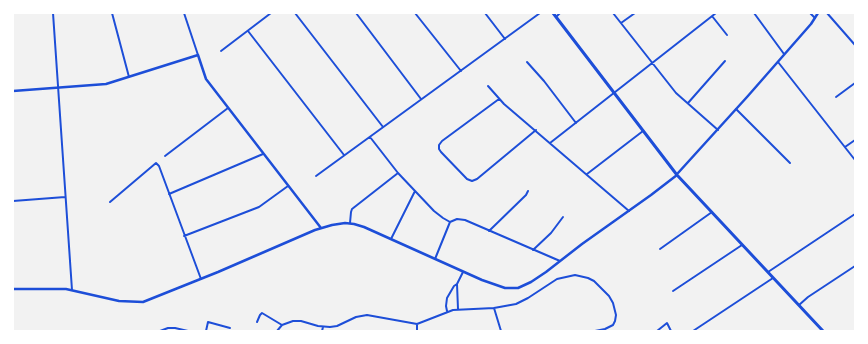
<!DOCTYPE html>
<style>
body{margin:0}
#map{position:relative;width:868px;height:344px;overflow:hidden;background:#f2f2f2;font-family:Inter,sans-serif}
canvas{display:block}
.frame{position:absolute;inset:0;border:14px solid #fff;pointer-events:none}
</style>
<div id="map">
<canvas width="868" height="344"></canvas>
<div class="frame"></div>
</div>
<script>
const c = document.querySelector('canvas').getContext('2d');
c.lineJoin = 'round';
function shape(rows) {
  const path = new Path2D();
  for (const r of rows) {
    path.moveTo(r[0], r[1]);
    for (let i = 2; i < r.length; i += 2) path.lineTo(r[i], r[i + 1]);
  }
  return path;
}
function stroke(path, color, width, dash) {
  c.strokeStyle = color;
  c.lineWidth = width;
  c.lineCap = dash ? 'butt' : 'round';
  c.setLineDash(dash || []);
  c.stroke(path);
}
stroke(shape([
 [53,13,72,290],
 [112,13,129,77],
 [184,13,198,55],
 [295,13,383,127],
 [356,13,421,99],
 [415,13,461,71],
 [485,13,505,39],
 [613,13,676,93,718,130],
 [754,13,784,54],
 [810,13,815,18],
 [827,13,855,45],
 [712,16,727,35],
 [556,17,560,13],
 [621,23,635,13],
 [248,31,344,155],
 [221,51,271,13],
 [527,62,544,81,576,123],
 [778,62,855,160],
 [488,86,504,104,629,211],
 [836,97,855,83],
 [499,99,442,141,439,145,439,149,441,152,467,179,472,181,477,179,536,130],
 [688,103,725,61],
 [736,109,790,163],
 [370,137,398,173,434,211,443,218,450,222],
 [550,143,716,13],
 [845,147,855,140],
 [165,156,228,108],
 [587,174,643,131],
 [316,176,540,13],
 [169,194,263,154],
 [13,201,65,197],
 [110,202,156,163,159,166,201,279],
 [450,222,457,219,465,220,560,261],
 [350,223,351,212,352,209,398,173],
 [489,231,526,195,528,191],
 [184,236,259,207,288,186],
 [391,239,415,191],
 [660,249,712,212],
 [533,250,551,233,563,217],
 [435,259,450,222],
 [768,272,855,214],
 [457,284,458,309],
 [673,291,742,245],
 [799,305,808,297,855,266],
 [494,308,501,331],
 [447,311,446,306,447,298,454,286,457,284,463,272],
 [257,322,260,315,262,313,282,325],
 [417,324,417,331],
 [160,331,168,328,175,328,188,331],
 [206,331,208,322,230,328],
 [277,331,282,325,293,321,301,321,318,326,330,327,337,326,356,317,367,315,417,324,453,310,494,308,516,304,528,298,557,279,575,275,588,278,594,281,609,296,613,303,616,315,615,321,613,325,605,329,595,331],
 [322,331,323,327],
 [657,331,667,323,671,331],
 [693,331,773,278]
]), '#1d4ed8', 2);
stroke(shape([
 [13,91,106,84,198,55,206,79,321,228],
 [678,173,747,97,811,24,818,13],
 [13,289,66,289,119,301,143,302,218,272,315,230,332,225,345,223,354,224,364,227,482,280,505,288,518,288,531,282,546,272,582,244,651,195,677,175]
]), '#1d4ed8', 2.5);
stroke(shape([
 [553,13,677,175,823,331]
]), '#1d4ed8', 3);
</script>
